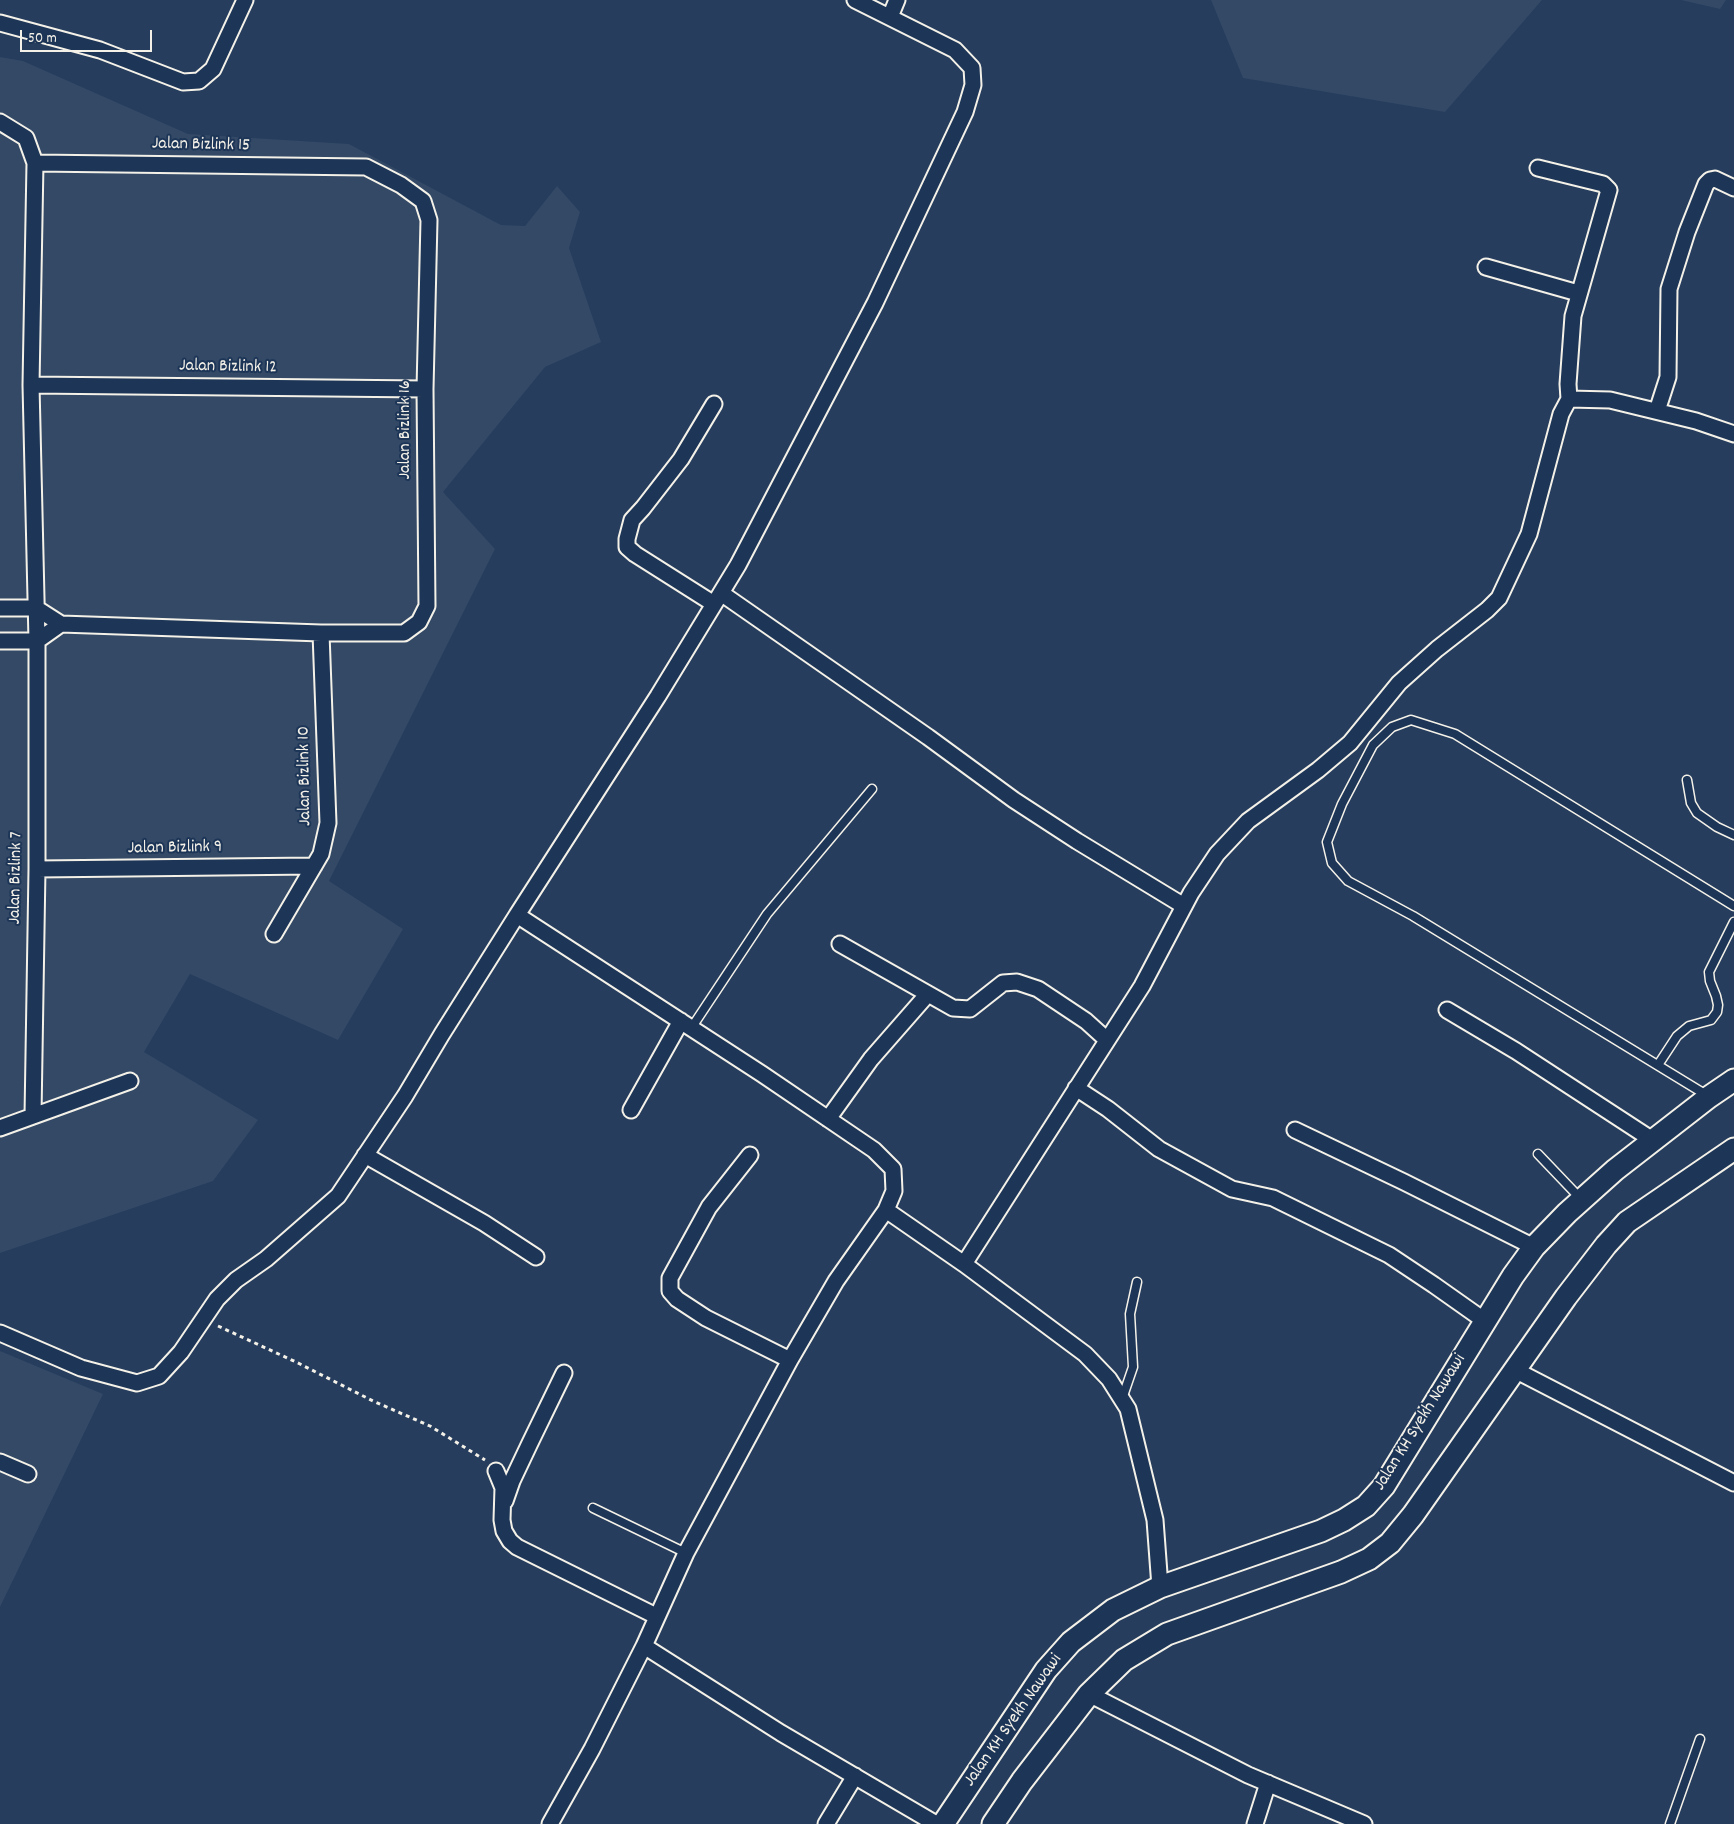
<!DOCTYPE html>
<style>
body{margin:0}
#map{position:relative;width:1734px;height:1824px;overflow:hidden;background:#263d5d;font-family:Dekko,sans-serif}
canvas{display:block}
.scale{position:absolute;left:20px;top:30px;width:132px;height:22px;box-sizing:border-box;border:2px solid #f4f1e8;border-top:0;padding-left:6px;font-size:15px;line-height:18px;white-space:nowrap;color:#f4f1e8;-webkit-text-stroke:4px #1d3557;paint-order:stroke}
</style>
<div id="map">
<canvas width="1734" height="1824"></canvas>
<div class="scale">50 m</div>
</div>
<script>
const c = document.querySelector('canvas').getContext('2d');
c.lineJoin = 'round';
function fillPath(path, color) {
  c.fillStyle = color;
  c.fill(path, 'evenodd');
}
function shape(rows) {
  const path = new Path2D();
  for (const r of rows) {
    path.moveTo(r[0], r[1]);
    for (let i = 2; i < r.length; i += 2) path.lineTo(r[i], r[i + 1]);
  }
  return path;
}
function stroke(path, color, width, dash) {
  c.strokeStyle = color;
  c.lineWidth = width;
  c.lineCap = dash ? 'butt' : 'round';
  c.setLineDash(dash || []);
  c.stroke(path);
}
function write(font, color, halo, rows, align = 'center') {
  c.font = font + ' Dekko,sans-serif';
  c.lineWidth = 4;
  c.setLineDash([]);
  c.textBaseline = 'middle';
  c.strokeStyle = halo;
  c.fillStyle = color;
  for (const [text, x, y, turn = 0] of rows) {
    c.save();
    c.translate(x, y);
    c.rotate((+turn || 0) * Math.PI / 180);
    c.textAlign = isNaN(turn) ? turn : align;
    if (halo) c.strokeText(text, 0, 0);
    c.fillText(text, 0, 0);
    c.restore();
  }
}
fillPath(shape([
 [1211,0,1542,0,1445,112,1243,78],
 [1681,0,1726,0,1720,9],
 [0,57,23,61,188,134,349,144,501,225,525,226,557,186,580,212,569,248,601,342,545,367,443,492,495,549,329,881,403,929,338,1040,190,974,144,1052,258,1120,213,1181,0,1253],
 [0,1351,103,1394,0,1607]
]), '#334966');
const lane = shape([
 [1687,780,1691,803,1697,813,1717,827,1734,835],
 [692,1027,767,914,872,789],
 [1658,1065,1677,1036,1689,1026,1711,1020,1717,1012,1718,1005,1716,996,1710,981,1709,972,1734,922],
 [1708,1096,1413,916,1348,881,1332,863,1327,842,1342,804,1373,745,1392,727,1411,720,1455,734,1734,906],
 [1538,1154,1580,1198],
 [1122,1399,1133,1367,1130,1314,1137,1282],
 [593,1508,686,1553],
 [1670,1824,1700,1739]
]);
const street = shape([
 [855,0,955,50,972,68,973,85,965,112,875,303,738,565,658,696,517,915,762,1074,874,1150,893,1169,894,1191,886,1210,836,1281,790,1360,686,1553,644,1646,781,1733,936,1824],
 [890,17,897,0],
 [0,23,100,50,183,82,199,81,213,69,245,0],
 [0,122,26,138,35,163,31,385,37,641,37,869,33,1116],
 [1538,168,1603,184,1609,190,1573,316,1568,384,1569,399,1610,400,1696,421,1734,434],
 [1486,267,1578,293],
 [31,385,425,389],
 [1657,411,1668,377,1669,289,1687,232,1706,184,1710,180,1715,179,1734,188],
 [721,593,928,737,1014,800,1077,841,1184,906],
 [714,604,635,554,627,547,627,539,632,520,643,508,681,459,714,404],
 [0,608,36,608,61,624,321,633,404,633,419,622,427,606,425,389,429,220,423,201,401,185,366,167,35,163],
 [0,641,37,641,61,624],
 [37,869,314,866],
 [274,934,321,854,328,823,321,633],
 [840,944,953,1008,970,1009,1003,983,1017,982,1038,989,1086,1021,1107,1040],
 [1447,1010,1516,1051,1654,1141],
 [1076,1088,1108,1109,1159,1149,1232,1189,1273,1198,1389,1255,1434,1285,1485,1321],
 [631,1110,681,1021],
 [828,1119,871,1059,927,995],
 [0,1128,130,1081],
 [1295,1130,1404,1182,1534,1247],
 [365,1155,484,1223,536,1257],
 [750,1155,709,1207,670,1278,670,1291,677,1299,706,1318,790,1360],
 [886,1210,964,1264,1085,1354,1109,1379,1128,1409,1155,1520,1160,1587],
 [964,1264,1142,986,1191,893,1217,854,1248,821,1318,770,1350,743,1399,683,1437,649,1487,610,1499,598,1529,534,1561,414,1569,399],
 [0,1333,81,1368,137,1383,159,1376,181,1352,217,1299,236,1280,266,1259,338,1196,405,1096,442,1034,517,915],
 [1515,1370,1734,1483],
 [0,1462,28,1474],
 [496,1471,503,1488,502,1520,504,1531,510,1541,517,1547,656,1616],
 [505,1501,512,1481,530,1443,564,1373],
 [1089,1694,1248,1775,1364,1824],
 [550,1824,592,1749,644,1646],
 [826,1824,855,1776],
 [1255,1824,1268,1783]
]);
const secondary = shape([
 [943,1824,1046,1670,1071,1642,1113,1610,1160,1587,1321,1531,1344,1520,1366,1506,1384,1486,1513,1276,1534,1247,1567,1213,1615,1170,1709,1097,1734,1080],
 [993,1824,1022,1781,1089,1694,1124,1660,1167,1634,1341,1572,1369,1559,1390,1543,1413,1515,1566,1297,1606,1245,1627,1222,1734,1149]
]);
stroke(lane, '#f4f1e8', 11);
stroke(street, '#f4f1e8', 19);
stroke(secondary, '#f4f1e8', 25);
stroke(shape([
 [218,1326,296,1362,373,1401,430,1426,485,1460]
]), '#f4f1e8', 3, [4, 4]);
stroke(lane, '#1d3557', 8);
stroke(street, '#1d3557', 15);
stroke(secondary, '#1d3557', 21);
write('18px', '#f4f1e8', '#1d3557', [
 ["Jalan Bizlink 15",201,146,1],
 ["Jalan Bizlink 12",228,368,1],
 ["Jalan Bizlink 16",407,430,-90],
 ["Jalan Bizlink 10",306,776,-91],
 ["Jalan Bizlink 9",175,849,-1],
 ["Jalan Bizlink 7",17,878,-89],
 ["Jalan KH Syekh Nawawi",1421,1423,-58],
 ["Jalan KH Syekh Nawawi",1014,1721,-55]
]);
</script>
